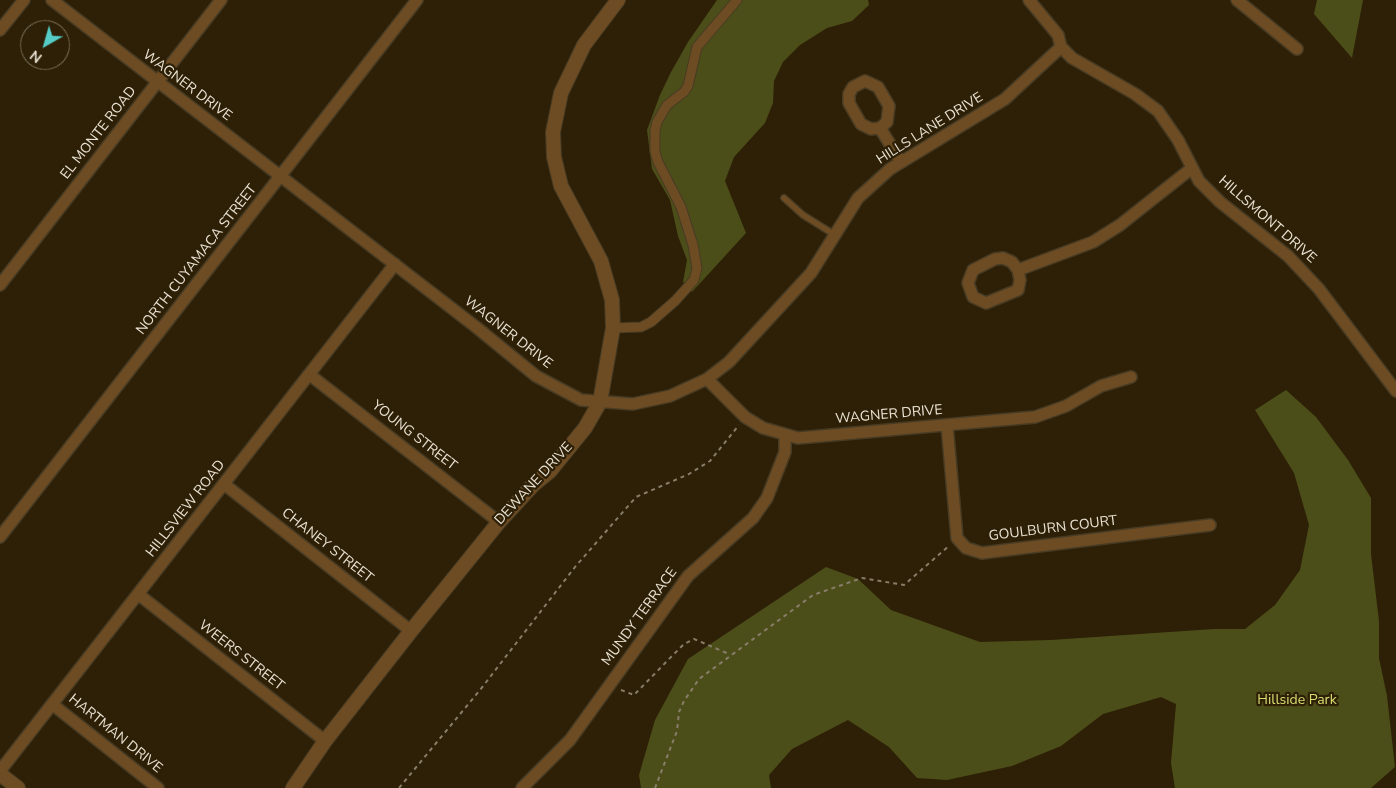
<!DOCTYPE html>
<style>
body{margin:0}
#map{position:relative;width:1396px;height:788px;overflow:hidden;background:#2d2007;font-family:"Nunito Sans",sans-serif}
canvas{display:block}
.north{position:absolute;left:20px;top:20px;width:50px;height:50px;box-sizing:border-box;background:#2d2007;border:1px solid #796e59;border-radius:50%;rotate:218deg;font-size:14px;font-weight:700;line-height:20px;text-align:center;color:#eae2d3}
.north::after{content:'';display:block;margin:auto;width:18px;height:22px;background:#55cdc6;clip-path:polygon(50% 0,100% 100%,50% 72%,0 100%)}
</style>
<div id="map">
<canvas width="1396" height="788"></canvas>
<div class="north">N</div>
</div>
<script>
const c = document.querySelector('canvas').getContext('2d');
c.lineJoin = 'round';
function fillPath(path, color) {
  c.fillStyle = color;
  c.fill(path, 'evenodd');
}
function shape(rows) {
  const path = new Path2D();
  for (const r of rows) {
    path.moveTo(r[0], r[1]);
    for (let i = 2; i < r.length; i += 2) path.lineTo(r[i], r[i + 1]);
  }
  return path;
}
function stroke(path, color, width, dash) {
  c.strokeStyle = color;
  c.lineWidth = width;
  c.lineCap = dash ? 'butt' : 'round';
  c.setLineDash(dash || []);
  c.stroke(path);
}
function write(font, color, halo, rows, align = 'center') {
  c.font = font + ' "Nunito Sans",sans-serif';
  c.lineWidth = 4.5;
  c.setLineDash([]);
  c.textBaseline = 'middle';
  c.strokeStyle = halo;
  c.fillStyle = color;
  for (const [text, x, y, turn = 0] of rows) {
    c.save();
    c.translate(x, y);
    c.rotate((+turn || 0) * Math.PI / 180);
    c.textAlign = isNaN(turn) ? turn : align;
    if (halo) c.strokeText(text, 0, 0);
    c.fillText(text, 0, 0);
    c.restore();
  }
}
fillPath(shape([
 [717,0,868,0,869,5,852,21,827,28,800,45,783,62,774,81,773,103,765,123,734,157,725,181,746,233,692,292,683,282,687,260,678,236,670,200,652,169,647,130,660,95,671,72,688,42],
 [1317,0,1363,0,1352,58,1314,14],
 [1286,390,1316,417,1348,460,1371,498,1371,554,1379,621,1379,658,1387,696,1395,767,1371,788,1175,788,1171,763,1176,704,1161,697,1103,714,1061,746,1012,766,947,780,917,778,889,747,848,720,792,749,769,775,771,788,641,788,639,775,655,720,688,659,826,567,858,579,891,610,980,642,1051,640,1214,629,1245,629,1275,605,1300,570,1309,525,1294,473,1255,410]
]), '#4c4e19');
const service = shape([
 [784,198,803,215,835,235]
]);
const pedestrian = shape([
 [613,328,641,327,651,322,675,301,694,280,697,268,693,245,681,207,658,162,655,152,655,131,657,122,667,105,684,92,688,86,697,47,737,0]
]);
const minor = shape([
 [52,0,476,327,536,376,581,400,633,404,670,396,707,379,729,362,811,273,858,198,890,169,1005,99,1061,47],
 [1029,0,1058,35,1061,47,1072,58,1135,94,1158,111,1178,140,1199,181,1220,202,1288,256,1319,289,1396,391],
 [1237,0,1297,49],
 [0,30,24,0],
 [865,81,878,87,889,106,887,122,880,128,871,129,861,124,849,103,849,94,853,87,865,81],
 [880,128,901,162],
 [1003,258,1012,262,1018,270,1020,280,1018,290,986,303,973,297,968,283,973,270,995,259,1003,258],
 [1018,270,1093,242,1120,225,1192,168],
 [0,285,221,0],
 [310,375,499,522],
 [707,379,745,417,763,428,798,438,1035,417,1066,406,1101,386,1131,377],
 [947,425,957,538,966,548,982,553,1210,525],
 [224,484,411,631],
 [0,537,417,0],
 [138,594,325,741],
 [52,704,158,788],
 [0,771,395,264],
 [522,788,570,740,688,576,753,518,767,498,785,452,785,436]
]);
const tertiary = shape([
 [0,774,18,788],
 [293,788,325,741,411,631,499,522,533,485,550,471,585,428,600,402,613,328,612,300,601,261,561,186,554,157,553,132,561,93,584,45,618,0]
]);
stroke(service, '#473b24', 8);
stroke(pedestrian, '#473b24', 11);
stroke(minor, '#473b24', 14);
stroke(tertiary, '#473b24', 16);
stroke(shape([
 [621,690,634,695,672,656,684,644,694,639,729,654],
 [399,788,480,690,575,567,636,497,689,474,710,461,739,425],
 [655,788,677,731,679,712,684,701,699,679,813,595,862,578,904,585,950,545]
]), '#877d69', 2, [4, 4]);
stroke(service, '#6e4c23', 5.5);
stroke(pedestrian, '#6e4c23', 9);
stroke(minor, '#6e4c23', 11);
stroke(tertiary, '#6e4c23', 14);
write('14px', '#eae2d3', '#2d2007', [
 ["WAGNER DRIVE",187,86,37],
 ["HILLS LANE DRIVE",930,129,-32],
 ["EL MONTE ROAD",99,133,-52],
 ["HILLSMONT DRIVE",1267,220,41],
 ["NORTH CUYAMACA STREET",197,260,-52],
 ["WAGNER DRIVE",508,333,38],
 ["WAGNER DRIVE",889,415,-5],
 ["YOUNG STREET",414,436,38],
 ["DEWANE DRIVE",534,484,-47],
 ["HILLSVIEW ROAD",186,509,-52],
 ["GOULBURN COURT",1053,529,-7],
 ["CHANEY STREET",327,546,38],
 ["MUNDY TERRACE",640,617,-54],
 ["WEERS STREET",241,656,38],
 ["HARTMAN DRIVE",115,734,39]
]);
write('14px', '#d8dd70', '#2d2007', [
 ["Hillside Park",1297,701]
]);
</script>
